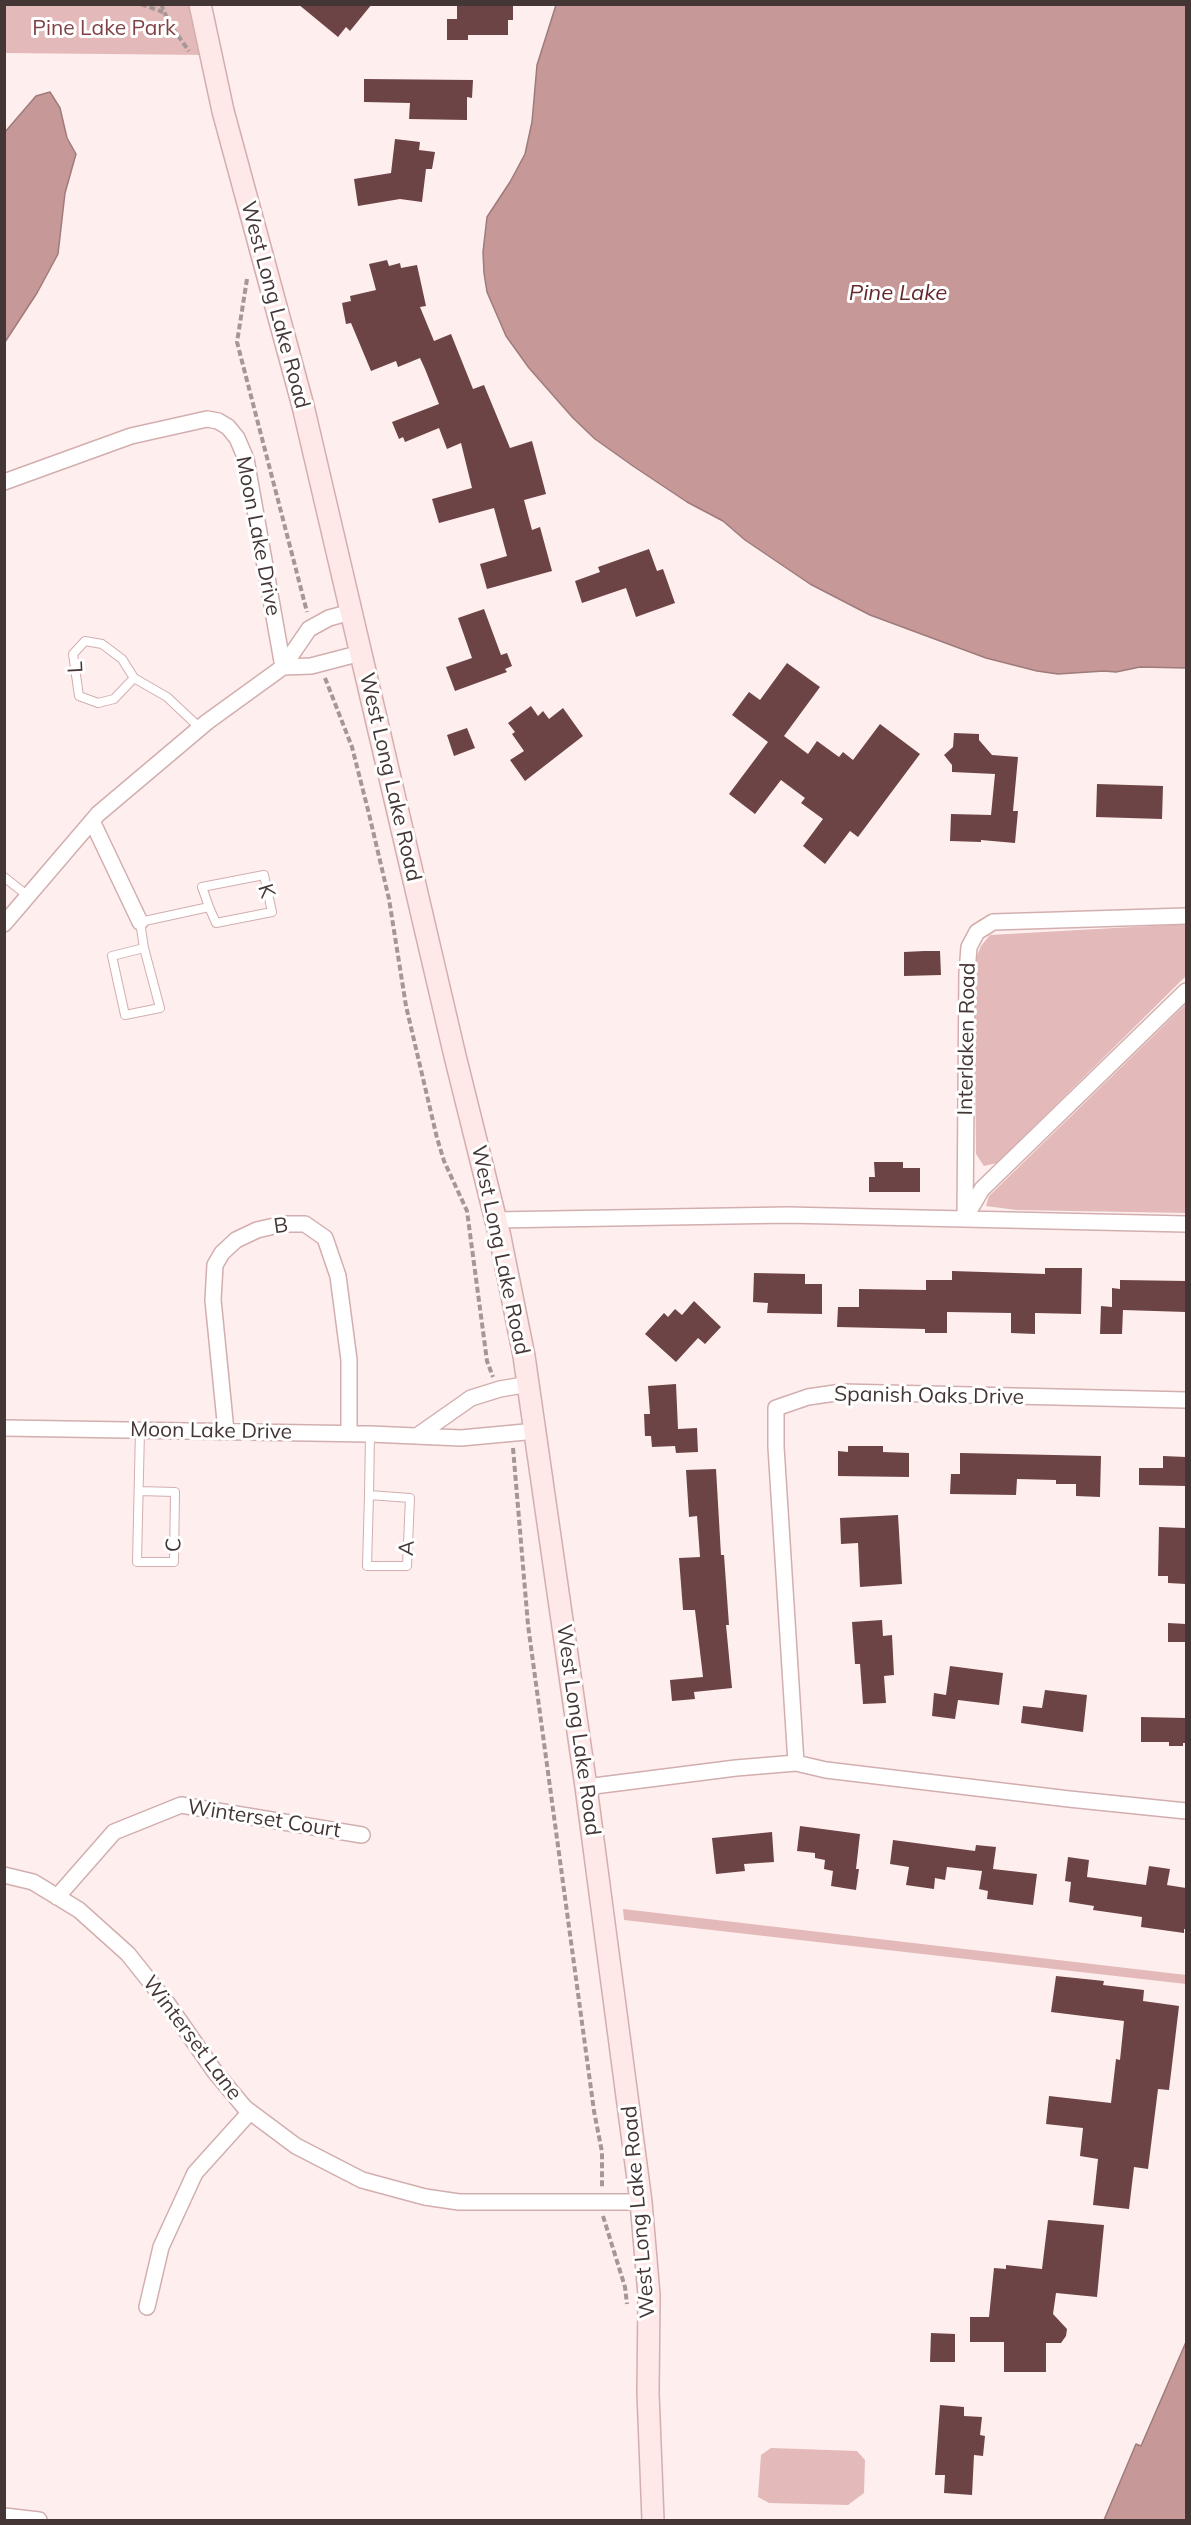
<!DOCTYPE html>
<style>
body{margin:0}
#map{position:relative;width:1191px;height:2525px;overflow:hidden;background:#feeeee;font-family:Mulish,sans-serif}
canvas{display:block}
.frame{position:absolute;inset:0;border:6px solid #453636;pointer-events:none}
</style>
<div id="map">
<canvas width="1191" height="2525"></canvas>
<div class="frame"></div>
</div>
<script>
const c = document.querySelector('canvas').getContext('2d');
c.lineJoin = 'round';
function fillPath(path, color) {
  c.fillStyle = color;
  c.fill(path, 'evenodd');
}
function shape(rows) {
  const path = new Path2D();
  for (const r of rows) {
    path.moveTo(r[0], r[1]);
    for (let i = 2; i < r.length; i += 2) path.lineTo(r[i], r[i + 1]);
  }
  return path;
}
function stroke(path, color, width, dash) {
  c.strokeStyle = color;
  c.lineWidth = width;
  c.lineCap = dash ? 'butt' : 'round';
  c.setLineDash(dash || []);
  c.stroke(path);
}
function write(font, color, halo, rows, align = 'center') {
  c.font = font + ' Mulish,sans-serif';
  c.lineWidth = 6;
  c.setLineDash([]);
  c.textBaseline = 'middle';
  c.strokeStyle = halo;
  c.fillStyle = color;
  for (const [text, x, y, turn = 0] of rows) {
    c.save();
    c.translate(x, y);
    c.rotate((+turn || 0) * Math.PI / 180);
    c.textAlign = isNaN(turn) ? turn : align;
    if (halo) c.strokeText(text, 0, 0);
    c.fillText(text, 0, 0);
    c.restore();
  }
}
fillPath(shape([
 [199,4,208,55,5,53,5,5],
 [1186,924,1186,976,997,1163,984,1166,976,1154,974,963,981,946,990,935],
 [1186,1004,1186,1213,1016,1210,986,1206,989,1196],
 [623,1909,1186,1975,1186,1984,624,1920],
 [771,2448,857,2451,865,2460,864,2493,848,2505,769,2503,758,2497,761,2455]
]), '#e4b9b9');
const water = shape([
 [556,5,1186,5,1186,668,1140,667,1116,672,1104,671,1058,674,1037,671,986,658,870,615,810,584,745,540,723,521,687,502,633,466,595,439,573,418,529,368,506,336,487,292,484,273,483,252,487,217,510,182,525,154,532,122,537,65,556,5],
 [50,92,60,108,67,138,76,154,65,193,58,254,37,293,5,342,5,132,36,96,50,92],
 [1186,2342,1186,2520,1104,2520,1136,2444,1141,2446,1186,2342]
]);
fillPath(water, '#c69898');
stroke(water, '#9f7b7b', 1.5);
fillPath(shape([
 [298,4,372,4,350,31,346,27,338,37],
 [457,4,513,4,513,20,508,20,508,35,468,35,468,40,447,40,447,19,457,19],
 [364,79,473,80,472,98,467,97,467,120,409,119,410,103,364,102],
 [395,139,420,142,419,150,435,152,432,169,426,169,422,202,400,199,358,206,354,179,391,173],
 [387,260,389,266,400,263,401,268,417,265,426,306,420,307,434,341,451,334,473,389,484,385,510,448,532,441,546,494,524,500,532,530,540,527,552,571,487,589,480,564,507,556,494,508,439,523,432,499,472,488,461,443,447,449,439,428,405,442,403,437,399,439,392,422,439,404,425,369,420,358,398,367,396,361,371,371,351,323,346,324,342,303,351,301,350,296,376,290,369,264],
 [649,549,657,571,663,569,675,603,636,617,626,588,582,603,575,581,600,572,598,567],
 [484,609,501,655,507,653,512,666,505,669,507,672,455,691,446,667,472,658,458,618],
 [787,663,820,687,784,736,808,754,817,741,839,757,843,752,853,760,880,724,920,754,858,837,850,831,825,864,803,846,823,819,801,803,805,798,781,780,755,814,729,794,768,742,732,715,749,692,760,700],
 [531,706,538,716,543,711,549,719,563,708,583,736,525,781,510,760,524,751,512,734,515,732,508,723],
 [467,728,475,748,454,756,447,735],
 [954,733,979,734,979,740,992,755,1018,757,1013,811,1018,811,1015,843,981,840,981,842,950,841,951,814,991,815,995,774,952,772,952,765,944,755,953,747],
 [1097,784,1163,786,1162,819,1096,817],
 [924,951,940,951,941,975,904,976,904,952],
 [874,1162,903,1162,903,1168,920,1168,920,1192,869,1192,869,1177,875,1177],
 [1045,1268,1082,1268,1081,1314,1035,1313,1035,1334,1011,1333,1011,1313,947,1312,947,1333,925,1333,925,1329,837,1327,838,1307,859,1307,859,1289,926,1290,926,1280,952,1280,952,1271,1045,1274],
 [754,1273,805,1274,805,1284,822,1284,822,1314,767,1313,768,1303,753,1302],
 [1120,1280,1186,1281,1186,1312,1123,1310,1122,1334,1100,1334,1101,1306,1112,1307,1112,1288,1120,1289],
 [694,1301,721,1327,705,1344,698,1338,676,1362,645,1334,664,1313,668,1317,675,1309,682,1315],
 [676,1384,678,1429,697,1428,698,1452,676,1453,675,1446,652,1447,651,1436,645,1436,644,1414,650,1414,648,1386],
 [848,1446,883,1446,883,1452,909,1453,909,1477,838,1476,838,1451,848,1452],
 [960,1453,1101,1456,1100,1497,1076,1496,1076,1484,1056,1484,1056,1480,1017,1479,1016,1495,950,1494,951,1474,960,1474],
 [1163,1456,1186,1457,1186,1486,1139,1485,1139,1468,1163,1468],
 [716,1469,721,1555,724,1555,729,1625,726,1625,732,1688,694,1692,695,1699,672,1701,670,1680,703,1677,695,1610,683,1610,679,1558,700,1557,697,1516,689,1517,686,1470],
 [898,1515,902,1584,860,1587,858,1543,841,1544,840,1518],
 [1159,1527,1186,1528,1186,1584,1168,1583,1168,1576,1158,1576],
 [882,1620,883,1636,892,1635,894,1675,884,1676,886,1703,863,1704,860,1664,855,1664,852,1622],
 [1168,1623,1186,1624,1186,1642,1168,1642],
 [950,1666,1003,1673,999,1705,958,1700,955,1719,932,1716,934,1693,946,1695],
 [1045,1690,1087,1695,1083,1732,1021,1723,1023,1706,1042,1708],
 [1141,1717,1186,1718,1186,1743,1183,1743,1183,1746,1169,1746,1169,1742,1141,1742],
 [800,1826,860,1834,856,1869,859,1869,856,1890,831,1886,833,1871,824,1869,825,1860,815,1858,815,1853,797,1851],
 [772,1832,774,1862,744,1864,745,1871,716,1874,712,1838],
 [893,1840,975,1851,976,1845,996,1847,993,1869,1037,1874,1033,1905,987,1899,988,1891,979,1889,982,1871,947,1867,945,1880,935,1878,934,1889,906,1885,909,1867,890,1864],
 [1068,1857,1089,1860,1087,1877,1146,1885,1149,1866,1170,1869,1167,1885,1186,1888,1186,1929,1184,1929,1184,1933,1141,1927,1142,1917,1093,1910,1094,1906,1069,1902,1071,1882,1065,1881],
 [1056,1976,1104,1981,1103,1985,1144,1990,1143,2001,1179,2006,1169,2090,1158,2089,1148,2169,1134,2167,1129,2209,1093,2205,1098,2159,1080,2156,1083,2128,1046,2124,1049,2096,1111,2103,1116,2059,1120,2060,1124,2021,1051,2012],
 [1048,2220,1104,2225,1097,2297,1056,2293,1053,2314,1067,2329,1066,2336,1061,2343,1046,2343,1046,2372,1004,2372,1004,2342,970,2342,970,2317,989,2317,994,2268,1006,2269,1006,2265,1042,2269],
 [931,2333,955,2334,955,2362,930,2362],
 [940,2405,964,2407,964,2416,982,2417,980,2435,985,2436,983,2456,974,2455,972,2495,944,2493,945,2475,935,2475]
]), '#6d4445');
const service = shape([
 [134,678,114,699,98,703,79,696,73,654,85,641,102,644,122,659,134,678,167,697,200,728],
 [4,877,28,896],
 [144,948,160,1008,125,1015,112,956,144,948,140,922,209,907,216,923,272,912,264,875,202,887,209,907],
 [139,1491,175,1492,174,1562,137,1562,140,1430],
 [369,1495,410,1498,407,1566,367,1566,369,1495,370,1434]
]);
const minor = shape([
 [4,482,131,436,207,419,218,421,228,427,237,438,246,459,283,667],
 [283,667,311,666,361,653],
 [92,821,140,922],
 [4,924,98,814,207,722,283,667,309,629,329,618,351,612],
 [965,1218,967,973,969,947,977,932,993,922,1186,916],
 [965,1218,982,1189,1186,991],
 [495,1220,787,1215,1186,1224],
 [4,1428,370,1434,461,1438,536,1431],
 [226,1431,213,1300,215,1265,222,1253,236,1240,257,1230,283,1224,305,1224,325,1238,338,1276,349,1360,349,1433],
 [417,1436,471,1398,500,1389,529,1384],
 [796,1763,776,1447,776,1408,808,1397,842,1392,1186,1400],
 [586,1787,736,1768,796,1763,826,1770,1069,1799,1186,1811],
 [4,1875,33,1882,79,1910,128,1954,167,2003,215,2072,245,2108,296,2146,362,2180,425,2197,459,2202,641,2202],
 [57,1897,114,1832,181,1805,362,1835],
 [147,2307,161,2247,195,2173,250,2112],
 [4,2516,39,2520]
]);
const secondary = shape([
 [200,4,223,111,303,406,455,1056,500,1237,524,1356,586,1787,641,2202,649,2295,648,2393,653,2520]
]);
stroke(service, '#d3aeae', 10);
stroke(minor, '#d3aeae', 18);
stroke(secondary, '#d3aeae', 24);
stroke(shape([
 [141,4,163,12],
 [161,4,169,23,189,51],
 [247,279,237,342,307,612],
 [325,678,352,747,369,814,389,899,406,1006,437,1138,444,1161,467,1211,487,1361,493,1377],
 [513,1448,528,1625,594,2111,602,2152,602,2188],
 [603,2216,625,2287,627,2304]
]), '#a69797', 4, [6, 3]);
stroke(service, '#fff', 8);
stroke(minor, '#fff', 15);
stroke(secondary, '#fee8e8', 21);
write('21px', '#804245', '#fff', [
 ["Pine Lake Park",104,29]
]);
write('21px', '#453636', '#fff', [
 ["West Long Lake Road",275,305,75],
 ["Moon Lake Drive",258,536,79],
 ["L",76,667,-93],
 ["West Long Lake Road",390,777,77],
 ["K",266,891,73],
 ["Interlaken Road",967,1039,-89],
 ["B",281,1226,-8],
 ["West Long Lake Road",500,1250,78],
 ["Spanish Oaks Drive",929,1396,1],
 ["Moon Lake Drive",211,1431,1],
 ["C",174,1545,-89],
 ["A",407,1548,-86],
 ["West Long Lake Road",578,1730,82],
 ["Winterset Court",264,1819,9],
 ["Winterset Lane",192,2038,53],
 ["West Long Lake Road",639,2212,-95]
]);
write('italic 22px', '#65292d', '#fff', [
 ["Pine Lake",898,293]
]);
</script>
